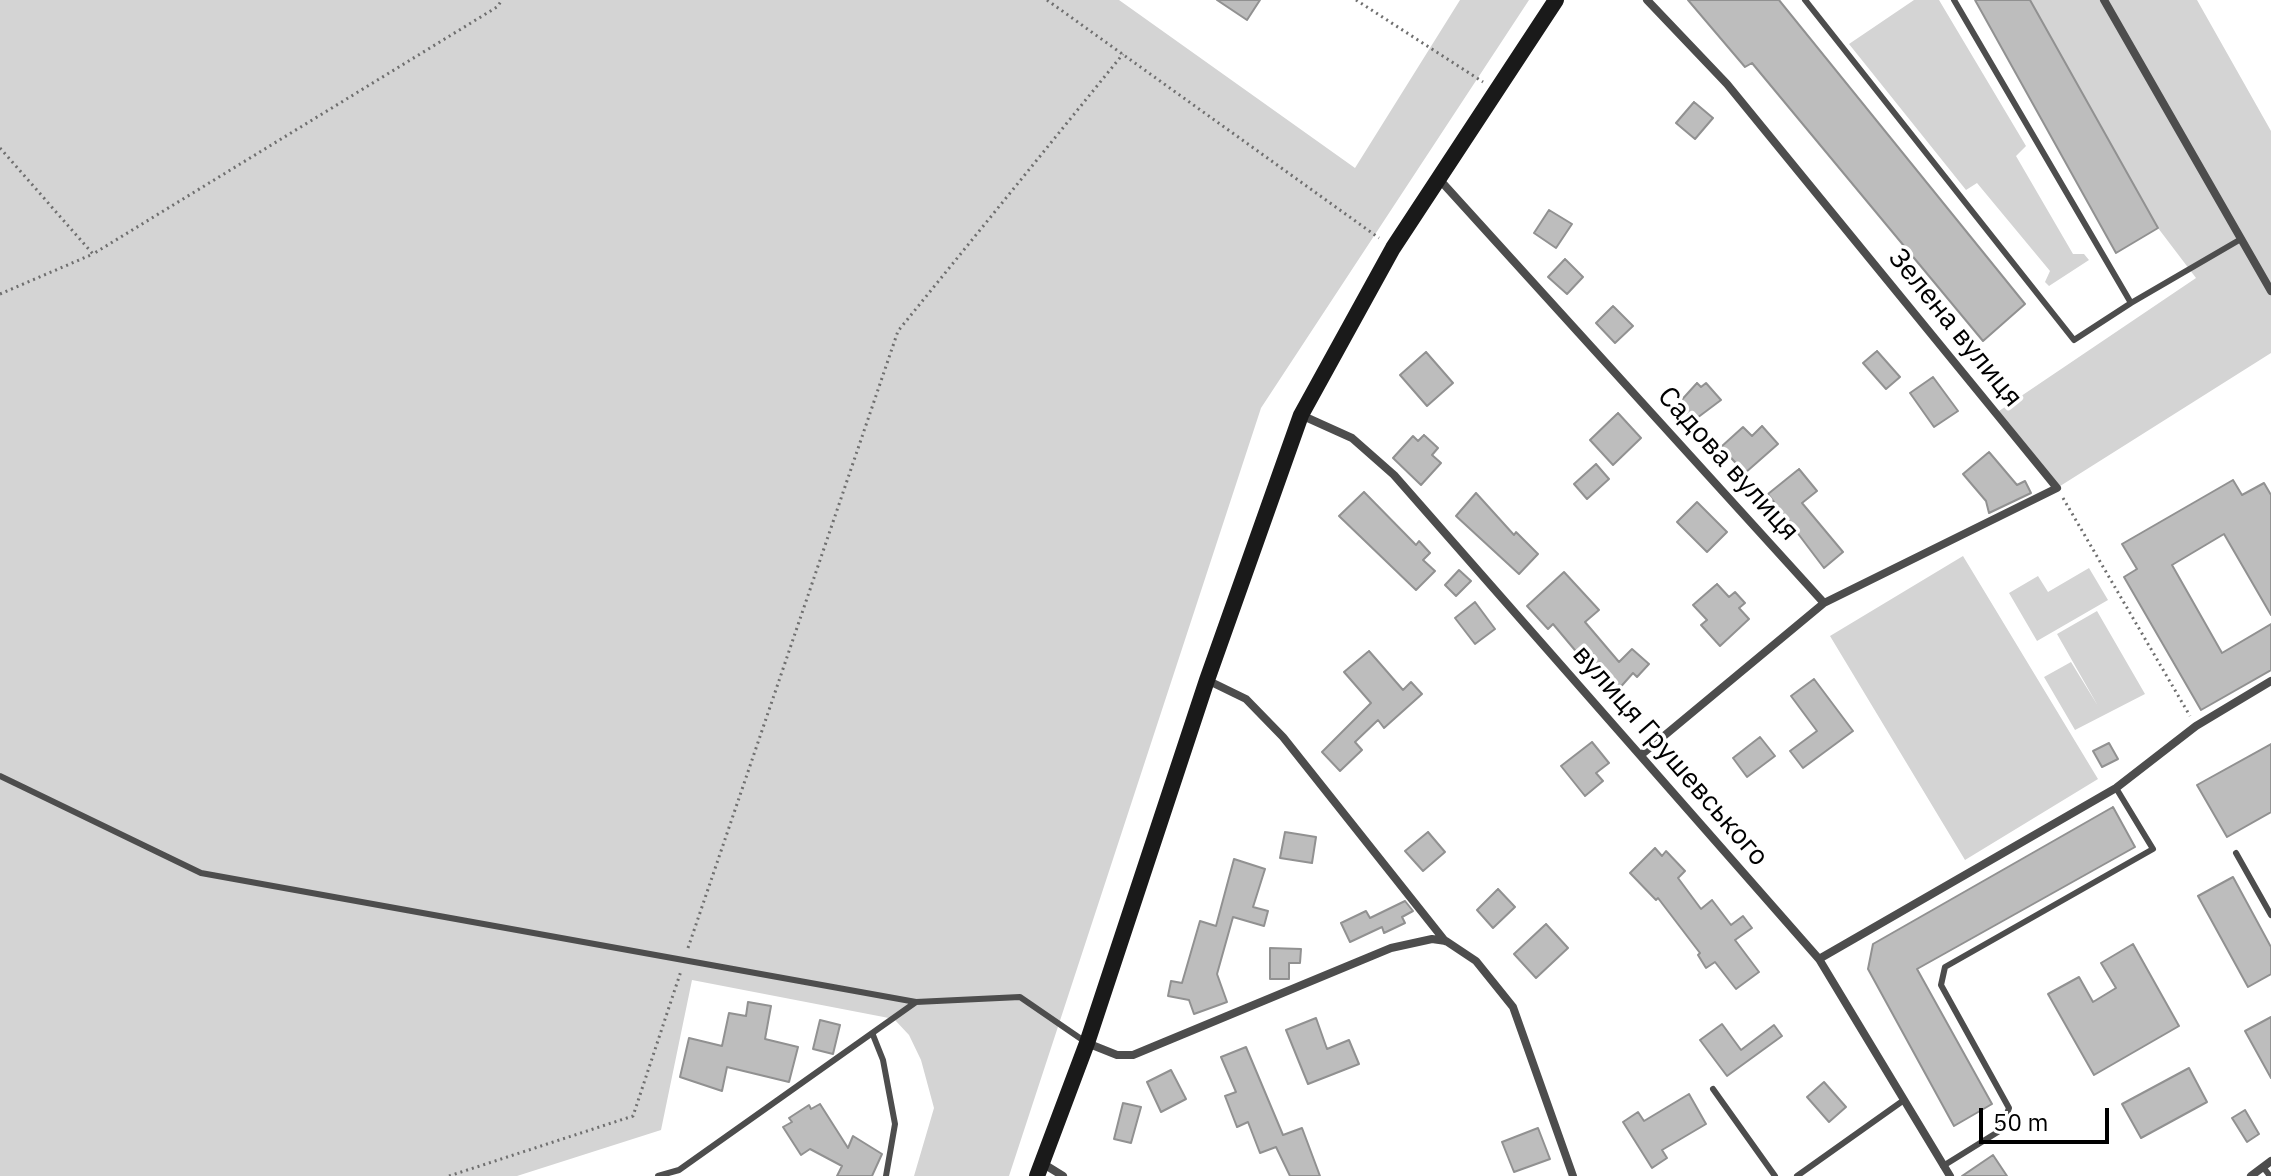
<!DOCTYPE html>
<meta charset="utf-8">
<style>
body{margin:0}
#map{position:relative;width:2271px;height:1176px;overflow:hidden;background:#fff;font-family:"IBM Plex Sans",sans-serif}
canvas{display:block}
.scale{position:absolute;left:1979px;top:1108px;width:130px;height:36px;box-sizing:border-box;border:4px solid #000;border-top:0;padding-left:10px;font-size:24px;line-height:28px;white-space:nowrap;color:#000;-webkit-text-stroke:6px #fff;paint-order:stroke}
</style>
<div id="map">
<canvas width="2271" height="1176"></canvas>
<div class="scale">50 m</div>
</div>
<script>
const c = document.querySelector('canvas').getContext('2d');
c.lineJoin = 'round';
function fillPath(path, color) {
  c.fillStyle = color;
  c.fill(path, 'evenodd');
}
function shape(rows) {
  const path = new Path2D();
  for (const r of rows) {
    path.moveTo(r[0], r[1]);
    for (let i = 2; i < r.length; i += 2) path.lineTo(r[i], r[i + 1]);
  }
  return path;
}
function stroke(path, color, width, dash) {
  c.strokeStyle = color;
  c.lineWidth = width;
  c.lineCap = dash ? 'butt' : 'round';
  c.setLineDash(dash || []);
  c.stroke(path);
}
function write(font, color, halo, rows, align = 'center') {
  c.font = font + ' "IBM Plex Sans",sans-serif';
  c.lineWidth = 7;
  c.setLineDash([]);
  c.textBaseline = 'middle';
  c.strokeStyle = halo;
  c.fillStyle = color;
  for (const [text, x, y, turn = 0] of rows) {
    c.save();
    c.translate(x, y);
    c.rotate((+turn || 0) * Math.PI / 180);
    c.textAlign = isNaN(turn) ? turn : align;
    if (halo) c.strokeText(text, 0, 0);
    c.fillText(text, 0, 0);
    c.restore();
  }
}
fillPath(shape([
 [0,0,1119,0,1355,168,1460,0,1529,0,1261,408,1009,1176,914,1176,934,1108,921,1060,909,1035,894,1019,692,980,661,1130,517,1176,0,1176],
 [1914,0,1939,0,2026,146,2016,156,2073,254,2084,254,2089,260,2049,286,2045,282,2050,271,1977,183,1966,190,1849,44],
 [2030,0,2197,0,2271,131,2271,353,2057,488,1996,413,2196,278,2158,228],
 [1963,556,2098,779,1965,860,1830,636],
 [2089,568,2108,600,2037,641,2009,593,2038,576,2048,592],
 [2097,611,2145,694,2075,730,2044,677,2071,662,2098,706,2057,634]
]), '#d4d4d4');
const building = shape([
 [1217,0,1260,0,1247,20,1217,0],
 [1688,0,1779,0,2025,304,1983,341,1752,63,1745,67,1688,0],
 [1975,0,2030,0,2158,228,2116,253,1975,0],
 [1694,102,1713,118,1695,139,1676,123,1694,102],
 [1549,210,1572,224,1556,248,1534,233,1549,210],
 [1565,259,1583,277,1567,294,1548,277,1565,259],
 [1613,306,1633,326,1615,343,1596,323,1613,306],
 [1877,351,1900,377,1886,389,1863,363,1877,351],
 [1426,352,1453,383,1427,406,1400,375,1426,352],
 [1933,377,1958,411,1934,427,1910,393,1933,377],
 [1697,383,1701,387,1706,383,1721,400,1693,421,1678,404,1697,383],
 [1618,413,1641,438,1613,465,1590,440,1618,413],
 [1762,426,1778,444,1745,473,1721,447,1743,427,1752,436,1762,426],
 [1424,435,1438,448,1432,455,1441,463,1421,485,1393,458,1413,436,1418,441,1424,435],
 [1989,452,2017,485,2025,481,2031,493,1989,513,1986,501,1963,474,1989,452],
 [1596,464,1609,479,1587,499,1574,484,1596,464],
 [1799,469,1817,491,1802,503,1843,552,1824,568,1768,494,1799,469],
 [2233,480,2242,495,2264,483,2271,495,2271,615,2224,534,2172,565,2222,653,2271,624,2271,670,2201,710,2124,577,2137,569,2122,544,2233,480],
 [1364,492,1416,545,1419,541,1430,553,1423,560,1435,571,1416,590,1339,516,1364,492],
 [1476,493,1514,535,1516,532,1538,554,1519,574,1456,516,1476,493],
 [1697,502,1727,532,1707,552,1677,522,1697,502],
 [1459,570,1471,581,1456,596,1445,585,1459,570],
 [1564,572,1599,610,1585,622,1619,662,1632,649,1649,664,1637,677,1633,673,1617,691,1597,672,1595,674,1553,624,1548,629,1527,606,1564,572],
 [1717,584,1729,597,1735,592,1745,603,1739,608,1749,619,1720,646,1701,625,1707,620,1693,605,1717,584],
 [1475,602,1495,629,1475,644,1455,618,1475,602],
 [1369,651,1403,690,1411,682,1422,694,1384,728,1378,720,1355,742,1362,750,1340,771,1322,752,1371,703,1344,672,1369,651],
 [1814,679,1853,731,1803,768,1790,751,1817,731,1791,696,1814,679],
 [1760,737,1775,756,1747,777,1733,758,1760,737],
 [1592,742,1609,763,1596,773,1603,781,1585,796,1561,766,1592,742],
 [2109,743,2118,759,2102,767,2093,751,2109,743],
 [2271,744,2271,812,2227,837,2197,785,2271,744],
 [2113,807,2135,847,1917,969,1992,1104,1954,1126,1868,969,1873,944,2113,807],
 [1285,832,1316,837,1312,863,1280,858,1285,832],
 [1428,832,1445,852,1423,871,1405,851,1428,832],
 [1655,848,1662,856,1666,851,1685,871,1678,878,1701,909,1712,900,1731,925,1743,916,1752,928,1735,940,1759,972,1736,989,1715,962,1706,968,1698,955,1700,953,1658,898,1656,900,1630,873,1655,848],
 [1234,859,1265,869,1253,907,1268,911,1264,926,1233,917,1217,974,1227,1002,1194,1014,1189,1000,1168,996,1171,981,1182,983,1200,921,1216,926,1234,859],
 [2233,877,2271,947,2271,974,2248,987,2198,896,2233,877],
 [1498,889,1515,907,1493,928,1477,910,1498,889],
 [1405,901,1413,911,1402,917,1405,923,1384,933,1382,927,1350,942,1341,923,1366,911,1370,918,1405,901],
 [1546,924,1568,948,1536,978,1514,954,1546,924],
 [2133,944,2179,1026,2094,1075,2048,994,2079,977,2093,1002,2116,988,2101,963,2133,944],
 [1270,948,1301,949,1300,963,1289,963,1289,979,1270,979,1270,948],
 [748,1002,771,1006,765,1039,798,1047,789,1082,727,1067,722,1091,680,1077,689,1038,722,1046,729,1013,746,1016,748,1002],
 [2271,1017,2271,1078,2245,1031,2271,1017],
 [1316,1018,1327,1049,1349,1040,1359,1064,1308,1084,1286,1030,1316,1018],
 [820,1020,840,1025,833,1054,813,1049,820,1020],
 [1722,1024,1741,1050,1774,1025,1782,1036,1727,1076,1700,1040,1722,1024],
 [1246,1047,1283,1135,1302,1128,1320,1176,1290,1176,1276,1147,1260,1153,1248,1122,1237,1127,1225,1096,1236,1092,1221,1057,1246,1047],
 [2189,1068,2207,1102,2141,1138,2122,1104,2189,1068],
 [1171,1070,1186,1099,1161,1112,1147,1082,1171,1070],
 [1824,1082,1846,1107,1829,1122,1807,1097,1824,1082],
 [1689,1094,1706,1124,1662,1150,1667,1158,1652,1168,1623,1122,1638,1112,1644,1121,1689,1094],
 [1123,1103,1141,1107,1131,1143,1114,1139,1123,1103],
 [820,1104,848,1148,853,1136,882,1154,872,1176,837,1176,842,1166,810,1149,801,1155,783,1127,792,1122,789,1118,809,1105,811,1109,820,1104],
 [2245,1110,2259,1134,2247,1142,2232,1118,2245,1110],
 [1538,1128,1550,1159,1514,1172,1502,1142,1538,1128],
 [1993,1155,2007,1176,1962,1176,1993,1155]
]);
fillPath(building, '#bdbdbd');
stroke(building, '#919191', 2);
stroke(shape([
 [1047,0,1379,238],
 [1356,0,1483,82],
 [0,148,93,254,497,7,502,0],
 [0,294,93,254],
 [2063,498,2190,716],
 [688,948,898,331,1123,54],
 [449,1176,633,1116,681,971]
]), '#6f6f6f', 3, [2, 4]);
stroke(shape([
 [1805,0,2074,340,2131,303],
 [1954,0,2131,303,2241,239],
 [0,776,201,873,916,1002],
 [2236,853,2271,915],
 [873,1035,883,1060,895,1124,886,1176],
 [1713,1089,1775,1176],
 [1943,1166,2001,1130,2009,1108,1941,985,1945,967,2153,849,2116,788],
 [2263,1167,2270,1176],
 [658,1176,679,1170,916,1002,1020,997,1087,1043],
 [1797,1176,1904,1100]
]), '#4d4d4d', 6);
stroke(shape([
 [1647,0,1727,84,2057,488,1824,603],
 [2104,0,2271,291],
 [1439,179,1824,603,1641,755],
 [1301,415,1352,438,1394,475,1819,959,1950,1176],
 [1207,680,1246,699,1283,737,1445,941],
 [1819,959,2116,788,2196,726,2271,681],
 [1087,1043,1117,1055,1133,1055,1391,948,1432,939,1446,941,1476,961,1513,1007,1573,1176],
 [1042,1163,1063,1176],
 [2251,1176,2271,1161]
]), '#4d4d4d', 8);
stroke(shape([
 [1037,1176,1087,1043,1207,680,1301,415,1393,248,1556,0]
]), '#1a1a1a', 16);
write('28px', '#000', '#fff', [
 ["Зелена вулиця",1955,328,51],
 ["Садова вулиця",1728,464,48],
 ["вулиця Грушевського",1670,756,49]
]);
</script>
